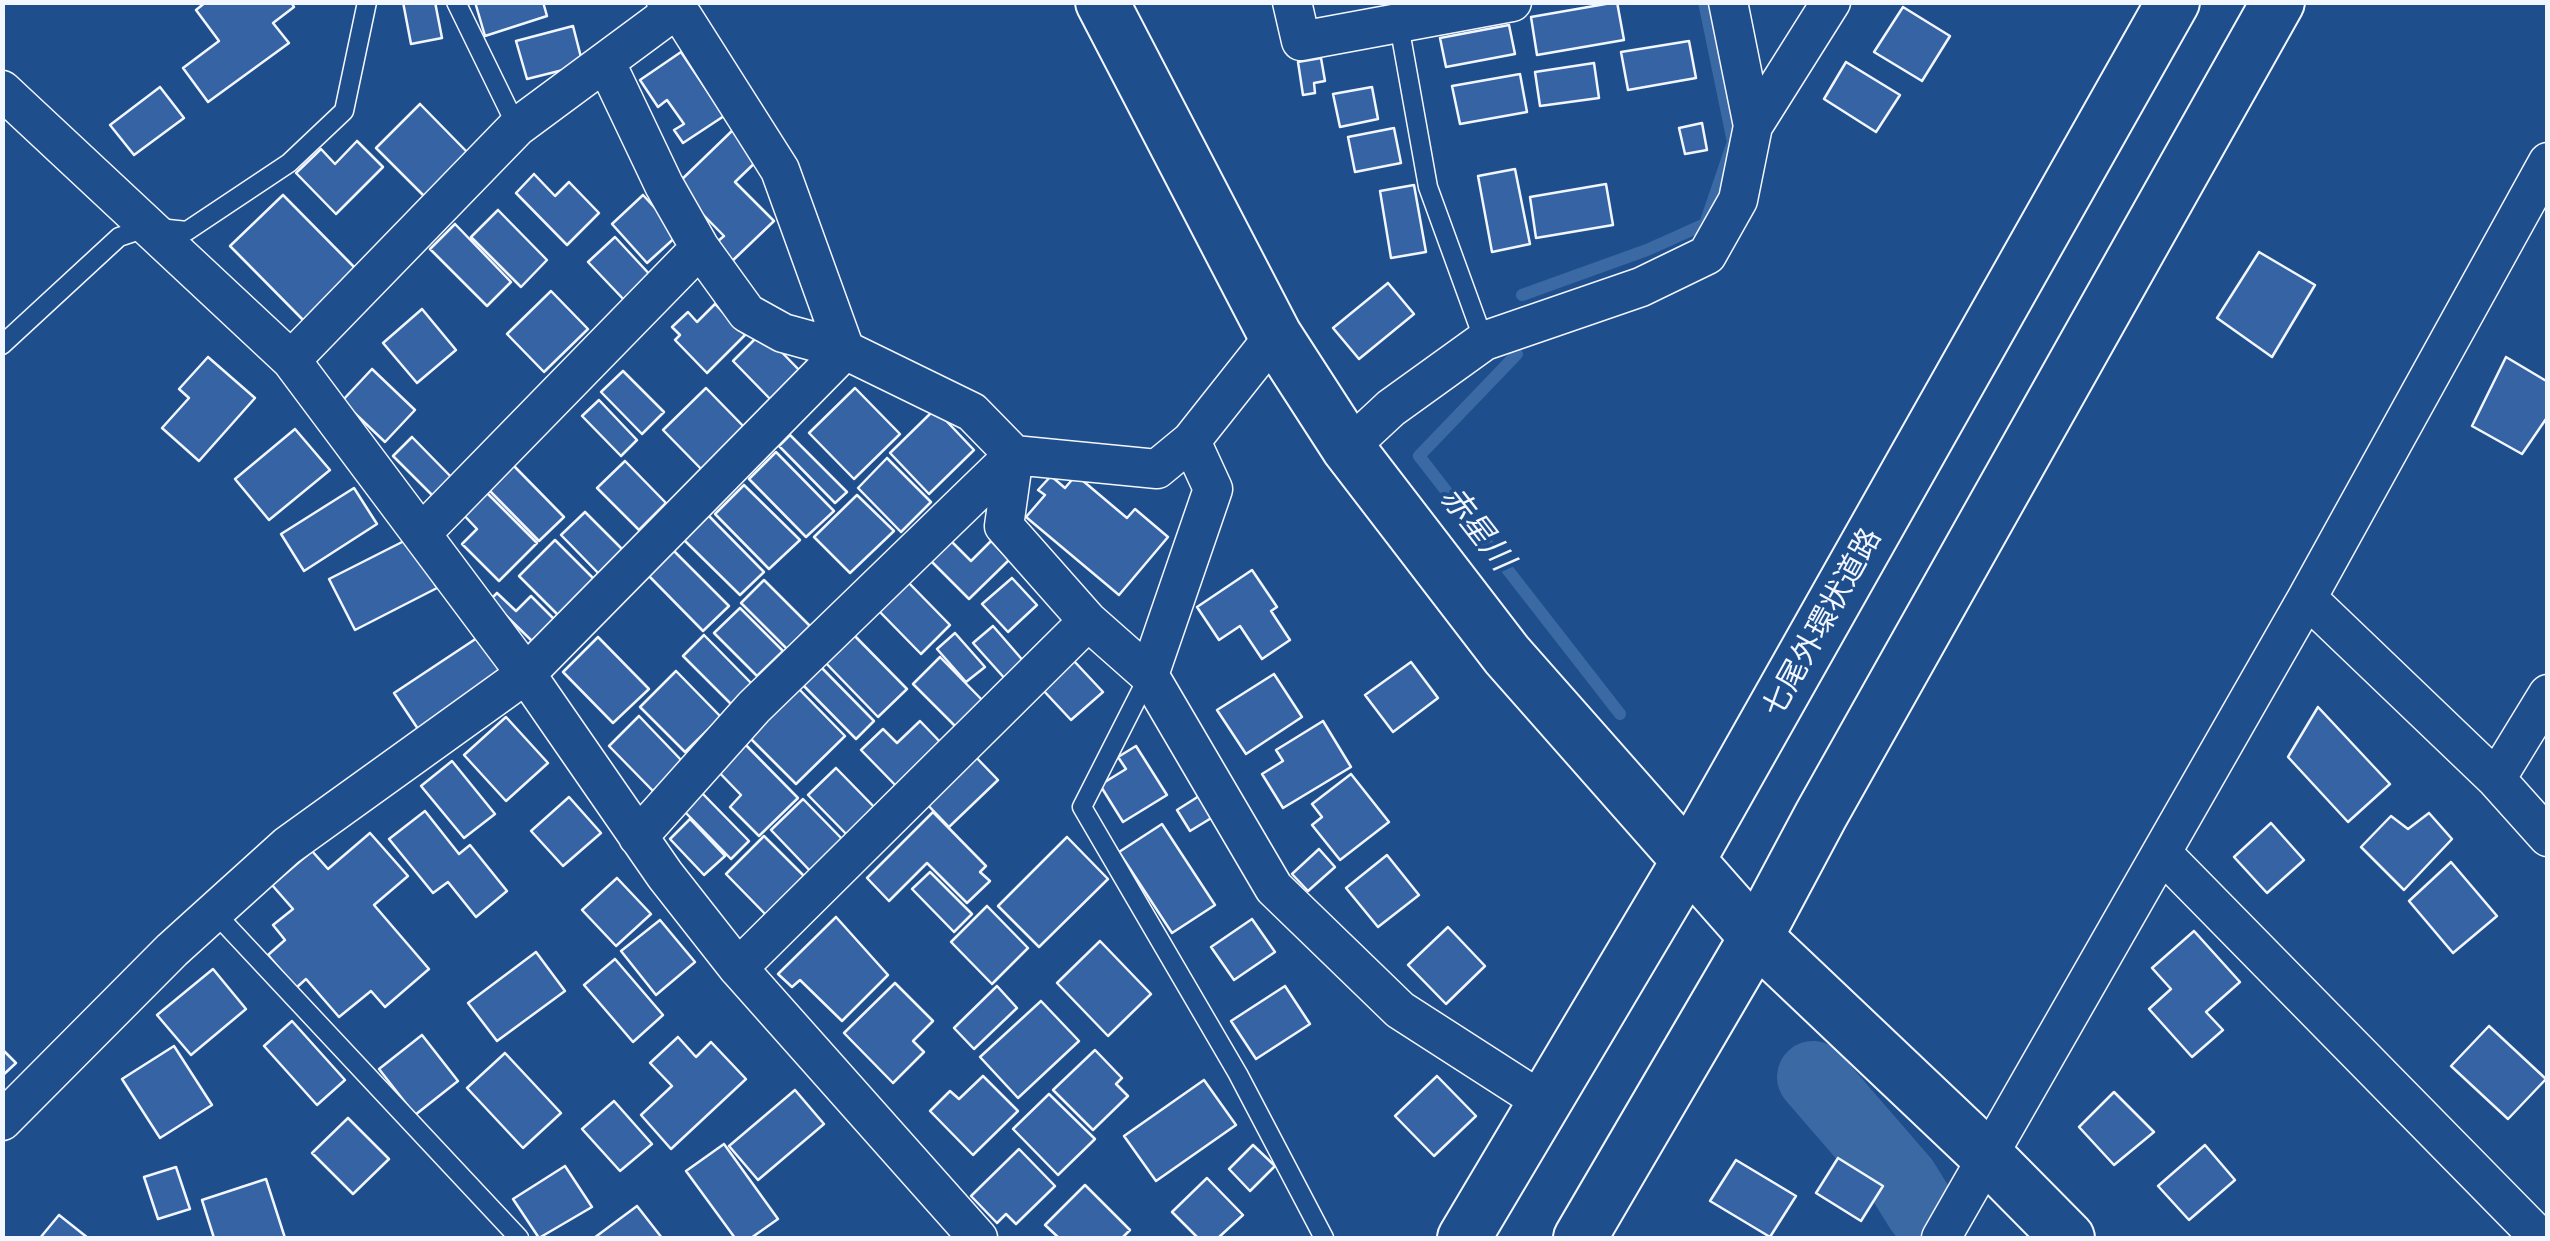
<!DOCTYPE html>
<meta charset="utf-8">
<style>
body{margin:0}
#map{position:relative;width:2550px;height:1241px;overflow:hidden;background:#1f4e8c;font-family:Merriweather,serif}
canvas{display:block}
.frame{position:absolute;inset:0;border:5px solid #f2f6ff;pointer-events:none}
</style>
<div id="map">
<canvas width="2550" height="1241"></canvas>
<div class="frame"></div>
</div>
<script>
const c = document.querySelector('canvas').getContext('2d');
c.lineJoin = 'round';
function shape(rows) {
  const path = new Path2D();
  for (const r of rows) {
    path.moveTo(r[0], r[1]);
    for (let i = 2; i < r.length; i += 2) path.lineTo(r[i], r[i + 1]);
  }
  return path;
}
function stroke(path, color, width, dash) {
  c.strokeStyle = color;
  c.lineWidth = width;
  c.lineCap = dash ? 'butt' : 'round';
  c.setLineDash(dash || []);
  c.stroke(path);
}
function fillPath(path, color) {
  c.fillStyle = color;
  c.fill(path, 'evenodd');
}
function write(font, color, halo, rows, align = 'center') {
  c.font = font + ' Merriweather,"Noto Sans JP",serif';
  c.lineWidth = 8;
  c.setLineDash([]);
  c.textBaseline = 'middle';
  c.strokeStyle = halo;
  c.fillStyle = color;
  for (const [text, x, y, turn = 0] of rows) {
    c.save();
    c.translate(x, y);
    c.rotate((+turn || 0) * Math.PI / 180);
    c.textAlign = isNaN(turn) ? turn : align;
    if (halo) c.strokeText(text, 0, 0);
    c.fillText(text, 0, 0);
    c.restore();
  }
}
stroke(shape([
 [1522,295,1647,250,1705,224,1733,142,1704,2],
 [1517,354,1419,456,1620,714]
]), '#3b69a3', 12);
stroke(shape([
 [1813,1077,1903,1181,1921,1210]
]), '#3b69a3', 72);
const building = shape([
 [206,2,291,2,294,7,273,23,289,43,208,102,183,68,219,41,196,10,206,2],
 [403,2,435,2,442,38,411,44,403,2],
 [475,2,543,2,547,16,485,36,475,2],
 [1617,2,1624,40,1537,55,1531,17,1617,2],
 [1903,7,1950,36,1922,81,1874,52,1903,7],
 [1509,25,1515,54,1446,67,1440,38,1509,25],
 [573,26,583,65,527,79,516,41,573,26],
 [1689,41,1696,78,1628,90,1621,52,1689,41],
 [681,52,724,116,683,143,674,130,684,124,667,100,658,107,640,80,681,52],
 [1321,58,1325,81,1314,83,1315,93,1303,95,1298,62,1321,58],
 [1846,62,1900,95,1876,132,1824,99,1846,62],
 [1594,63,1599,98,1540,106,1535,72,1594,63],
 [1520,74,1527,112,1460,124,1452,86,1520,74],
 [160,87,184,118,134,155,110,125,160,87],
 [1372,87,1378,119,1340,127,1333,94,1372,87],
 [420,104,469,154,425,197,376,148,420,104],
 [1702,123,1707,150,1685,154,1679,128,1702,123],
 [736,127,763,155,735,182,774,221,728,265,711,247,724,236,675,186,736,127],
 [1394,128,1401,163,1355,172,1348,137,1394,128],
 [357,141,383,167,336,214,296,173,321,149,335,164,357,141],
 [1515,169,1530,244,1492,252,1478,176,1515,169],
 [534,174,555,196,569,182,599,213,567,245,516,193,534,174],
 [1606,184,1613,225,1536,238,1530,197,1606,184],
 [1414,185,1426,252,1391,258,1380,191,1414,185],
 [283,195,360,273,308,325,230,246,283,195],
 [643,195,679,234,647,263,612,224,643,195],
 [498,210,547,260,521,287,471,237,498,210],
 [455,224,511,282,487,306,430,249,455,224],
 [615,237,653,278,627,303,588,262,615,237],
 [2259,252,2315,285,2272,357,2217,318,2259,252],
 [1388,283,1414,314,1359,359,1333,328,1388,283],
 [551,291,588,329,544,372,507,334,551,291],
 [715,304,745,335,707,373,675,340,680,335,672,327,688,312,697,322,715,304],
 [422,309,456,350,417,383,383,343,422,309],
 [762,332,802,373,773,402,733,361,762,332],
 [208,357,255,398,199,461,162,428,189,398,179,389,208,357],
 [2506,357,2548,382,2548,416,2522,454,2472,426,2506,357],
 [372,369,415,410,385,442,342,401,372,369],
 [623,371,664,412,642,434,601,392,623,371],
 [706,388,748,431,705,473,663,430,706,388],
 [855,388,900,434,854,479,809,433,855,388],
 [599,400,637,440,621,456,582,416,599,400],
 [935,409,974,450,929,494,890,453,935,409],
 [295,429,330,470,269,520,235,479,295,429],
 [790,435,847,492,835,503,779,446,790,435],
 [412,437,460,486,441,504,393,456,412,437],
 [776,452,834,511,806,537,749,479,776,452],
 [887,458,931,502,901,532,858,488,887,458],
 [625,461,666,503,639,530,597,488,625,461],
 [513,465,564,517,539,541,488,489,513,465],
 [1076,475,1127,518,1135,509,1168,537,1119,595,1026,517,1045,495,1038,490,1051,476,1065,488,1076,475],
 [744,485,800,540,769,569,715,514,744,485],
 [354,488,377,524,304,571,281,534,354,488],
 [482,488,537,543,499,581,462,544,477,529,459,510,482,488],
 [857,495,894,531,850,573,814,537,857,495],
 [585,512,625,552,601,576,561,535,585,512],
 [708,515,764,572,740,595,683,539,708,515],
 [946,536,971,561,991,541,1009,560,969,599,926,556,946,536],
 [410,538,437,588,355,630,329,579,410,538],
 [555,540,596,581,560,617,519,576,555,540],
 [672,549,729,606,703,631,647,574,672,549],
 [1252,570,1277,607,1271,611,1290,640,1262,659,1240,626,1219,640,1197,607,1252,570],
 [1012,578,1037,605,1008,632,982,604,1012,578],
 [764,580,810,626,787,649,741,603,764,580],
 [906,580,950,625,921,654,877,609,906,580],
 [497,593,516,611,531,596,555,620,533,642,490,600,497,593],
 [740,608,783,651,757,676,714,633,740,608],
 [993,626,1026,664,1007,681,973,643,993,626],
 [848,629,907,689,878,717,820,657,848,629],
 [955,633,985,667,966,682,937,649,955,633],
 [704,635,753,685,733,706,683,656,704,635],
 [480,636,508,677,422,735,394,693,480,636],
 [598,637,649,689,613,723,563,672,598,637],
 [940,657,986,704,959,730,913,684,940,657],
 [1074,661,1103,692,1071,720,1042,689,1074,661],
 [816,662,874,721,856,739,798,680,816,662],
 [1411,662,1438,698,1393,732,1365,695,1411,662],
 [676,671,721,717,685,752,640,707,676,671],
 [1274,674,1302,717,1246,754,1217,710,1274,674],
 [797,687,845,736,796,784,747,735,797,687],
 [2318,707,2390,784,2348,822,2288,757,2318,707],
 [639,716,683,762,653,791,609,746,639,716],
 [506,717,548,763,506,801,464,755,506,717],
 [920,721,944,746,900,790,861,750,883,729,897,743,920,721],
 [1323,721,1351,767,1283,808,1262,774,1283,761,1276,750,1323,721],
 [737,736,798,798,759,836,730,807,741,795,710,763,737,736],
 [1136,746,1167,795,1123,822,1100,785,1126,769,1118,757,1136,746],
 [970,751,998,780,949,827,921,798,970,751],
 [452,761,495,814,464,838,421,786,452,761],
 [836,768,881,814,853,841,808,795,836,768],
 [1351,774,1389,822,1340,860,1312,825,1322,817,1312,804,1351,774],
 [702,793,749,841,731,859,684,811,702,793],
 [1199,796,1213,817,1190,831,1177,810,1199,796],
 [569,797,601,833,563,866,531,831,569,797],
 [803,799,846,843,814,875,771,830,803,799],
 [425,811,459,854,470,845,507,891,476,917,448,882,433,893,389,839,425,811],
 [933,812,986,866,980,872,990,881,967,903,927,863,889,901,867,878,933,812],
 [2429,813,2452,839,2404,890,2361,847,2391,816,2408,829,2429,813],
 [690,819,725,856,704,875,670,839,690,819],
 [2271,823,2304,860,2267,893,2234,857,2271,823],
 [1162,824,1215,905,1172,933,1119,852,1162,824],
 [370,833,408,876,374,905,429,969,385,1007,371,991,339,1017,306,979,296,988,268,955,285,940,273,925,293,909,272,885,312,851,328,869,370,833],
 [764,836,809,881,770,919,726,874,764,836],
 [1067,837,1108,879,1039,947,998,906,1067,837],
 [1319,849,1335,867,1308,891,1292,874,1319,849],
 [1387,855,1419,895,1378,927,1346,888,1387,855],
 [2451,862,2497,916,2453,953,2409,901,2451,862],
 [930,872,972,914,954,932,912,889,930,872],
 [617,878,651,914,616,946,582,910,617,878],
 [987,906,1028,948,992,984,951,942,987,906],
 [836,917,888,975,842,1021,800,980,792,987,778,974,836,917],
 [1252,919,1275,952,1234,980,1211,947,1252,919],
 [660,920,695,962,656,995,621,951,660,920],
 [1448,927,1485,966,1446,1004,1408,965,1448,927],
 [2194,931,2240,982,2206,1012,2223,1030,2192,1057,2149,1009,2171,989,2152,968,2194,931],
 [1100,941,1151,994,1108,1036,1057,983,1100,941],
 [536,952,565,991,497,1041,468,1003,536,952],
 [615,959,663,1015,633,1042,584,985,615,959],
 [213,969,246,1009,191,1055,157,1015,213,969],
 [895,983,933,1021,913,1041,924,1052,893,1083,844,1033,895,983],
 [997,986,1017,1008,974,1049,954,1028,997,986],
 [1285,986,1310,1024,1256,1059,1231,1021,1285,986],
 [1041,1001,1079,1041,1018,1098,980,1057,1041,1001],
 [292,1021,345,1080,317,1105,264,1046,292,1021],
 [2489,1026,2546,1079,2508,1119,2451,1066,2489,1026],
 [422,1035,458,1081,415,1115,379,1069,422,1035],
 [678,1037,696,1057,711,1042,746,1079,671,1149,641,1115,672,1086,650,1063,678,1037],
 [174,1046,212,1105,160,1138,122,1079,174,1046],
 [2,1049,16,1063,2,1076,2,1049],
 [1095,1050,1122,1078,1116,1084,1128,1096,1093,1130,1053,1090,1095,1050],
 [505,1053,561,1113,523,1148,467,1088,505,1053],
 [983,1076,1018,1111,973,1155,930,1111,950,1091,959,1099,983,1076],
 [1437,1076,1476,1116,1434,1156,1395,1116,1437,1076],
 [1204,1080,1236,1125,1156,1181,1124,1136,1204,1080],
 [795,1090,824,1124,758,1180,729,1146,795,1090],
 [2114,1092,2154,1132,2114,1165,2079,1127,2114,1092],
 [1049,1094,1095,1139,1058,1175,1013,1129,1049,1094],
 [614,1101,652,1144,620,1171,582,1129,614,1101],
 [348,1118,389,1159,353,1194,312,1153,348,1118],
 [724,1144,778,1219,751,1238,735,1238,686,1171,724,1144],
 [1253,1145,1275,1166,1250,1191,1229,1169,1253,1145],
 [2205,1145,2235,1180,2189,1220,2158,1186,2205,1145],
 [1019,1149,1055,1186,1016,1224,1006,1214,997,1223,971,1196,1019,1149],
 [1838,1158,1883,1186,1861,1221,1816,1193,1838,1158],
 [1736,1160,1796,1196,1770,1237,1710,1201,1736,1160],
 [565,1166,592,1207,539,1238,513,1199,565,1166],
 [176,1167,190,1209,158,1219,144,1177,176,1167],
 [1207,1178,1243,1215,1218,1238,1198,1238,1172,1212,1207,1178],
 [266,1179,285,1238,214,1238,202,1200,266,1179],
 [1085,1185,1130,1230,1122,1238,1059,1238,1045,1225,1085,1185],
 [637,1206,662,1238,594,1238,637,1206],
 [59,1215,88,1238,40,1238,59,1215]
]);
fillPath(building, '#3563a3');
stroke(building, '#f2f6ff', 2.5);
const lane = shape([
 [456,2,517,127],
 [1399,25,1428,187,1484,341],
 [2,345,119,237,149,227,187,231,289,163,344,111,367,2],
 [1149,675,1082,807,1238,1074,1324,1238],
 [215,913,519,1238]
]);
const street = shape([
 [666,2,683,17,780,170,845,350,972,412,1014,455,1157,469,1191,441,1275,335],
 [1292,2,1301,41,1512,2],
 [2,90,291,360,526,674,665,875,738,968,978,1238],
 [1753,126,1831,2],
 [291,360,517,127,675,10],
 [1191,441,1213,489,1149,675,1274,888,1400,1010,1543,1102],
 [1348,448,1391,408,1484,341,1641,287,1707,255,1738,200,1753,126,1728,2],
 [1014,455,1004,526,1088,621,1149,675],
 [422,533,700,248],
 [2307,598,2496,779,2548,837],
 [2496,779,2548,694],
 [638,837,754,707,1014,455],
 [2162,853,2540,1238],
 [738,968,1088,621],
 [2,1121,172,950,287,846,526,674,845,350,783,333,747,313,700,248,664,185,606,63],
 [1941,1238,2307,598,2548,162]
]);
const secondary = shape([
 [1102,2,1275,335,1348,448,1507,655,1756,937,1988,1157,2068,1238],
 [1464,1238,1688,861,2173,2],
 [1580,1238,1756,937,1821,815,2278,2]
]);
stroke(lane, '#f2f6ff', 21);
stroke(street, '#f2f6ff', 41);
stroke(secondary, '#f2f6ff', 56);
stroke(lane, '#1f4e8c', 18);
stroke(street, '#1f4e8c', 38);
stroke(secondary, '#1f4e8c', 52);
write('30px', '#f2f6ff', '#1f4e8c', [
 ["七尾外環状道路",1823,623,-61]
]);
write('italic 32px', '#f2f6ff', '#1f4e8c', [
 ["赤星川",1476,529,52]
]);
</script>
